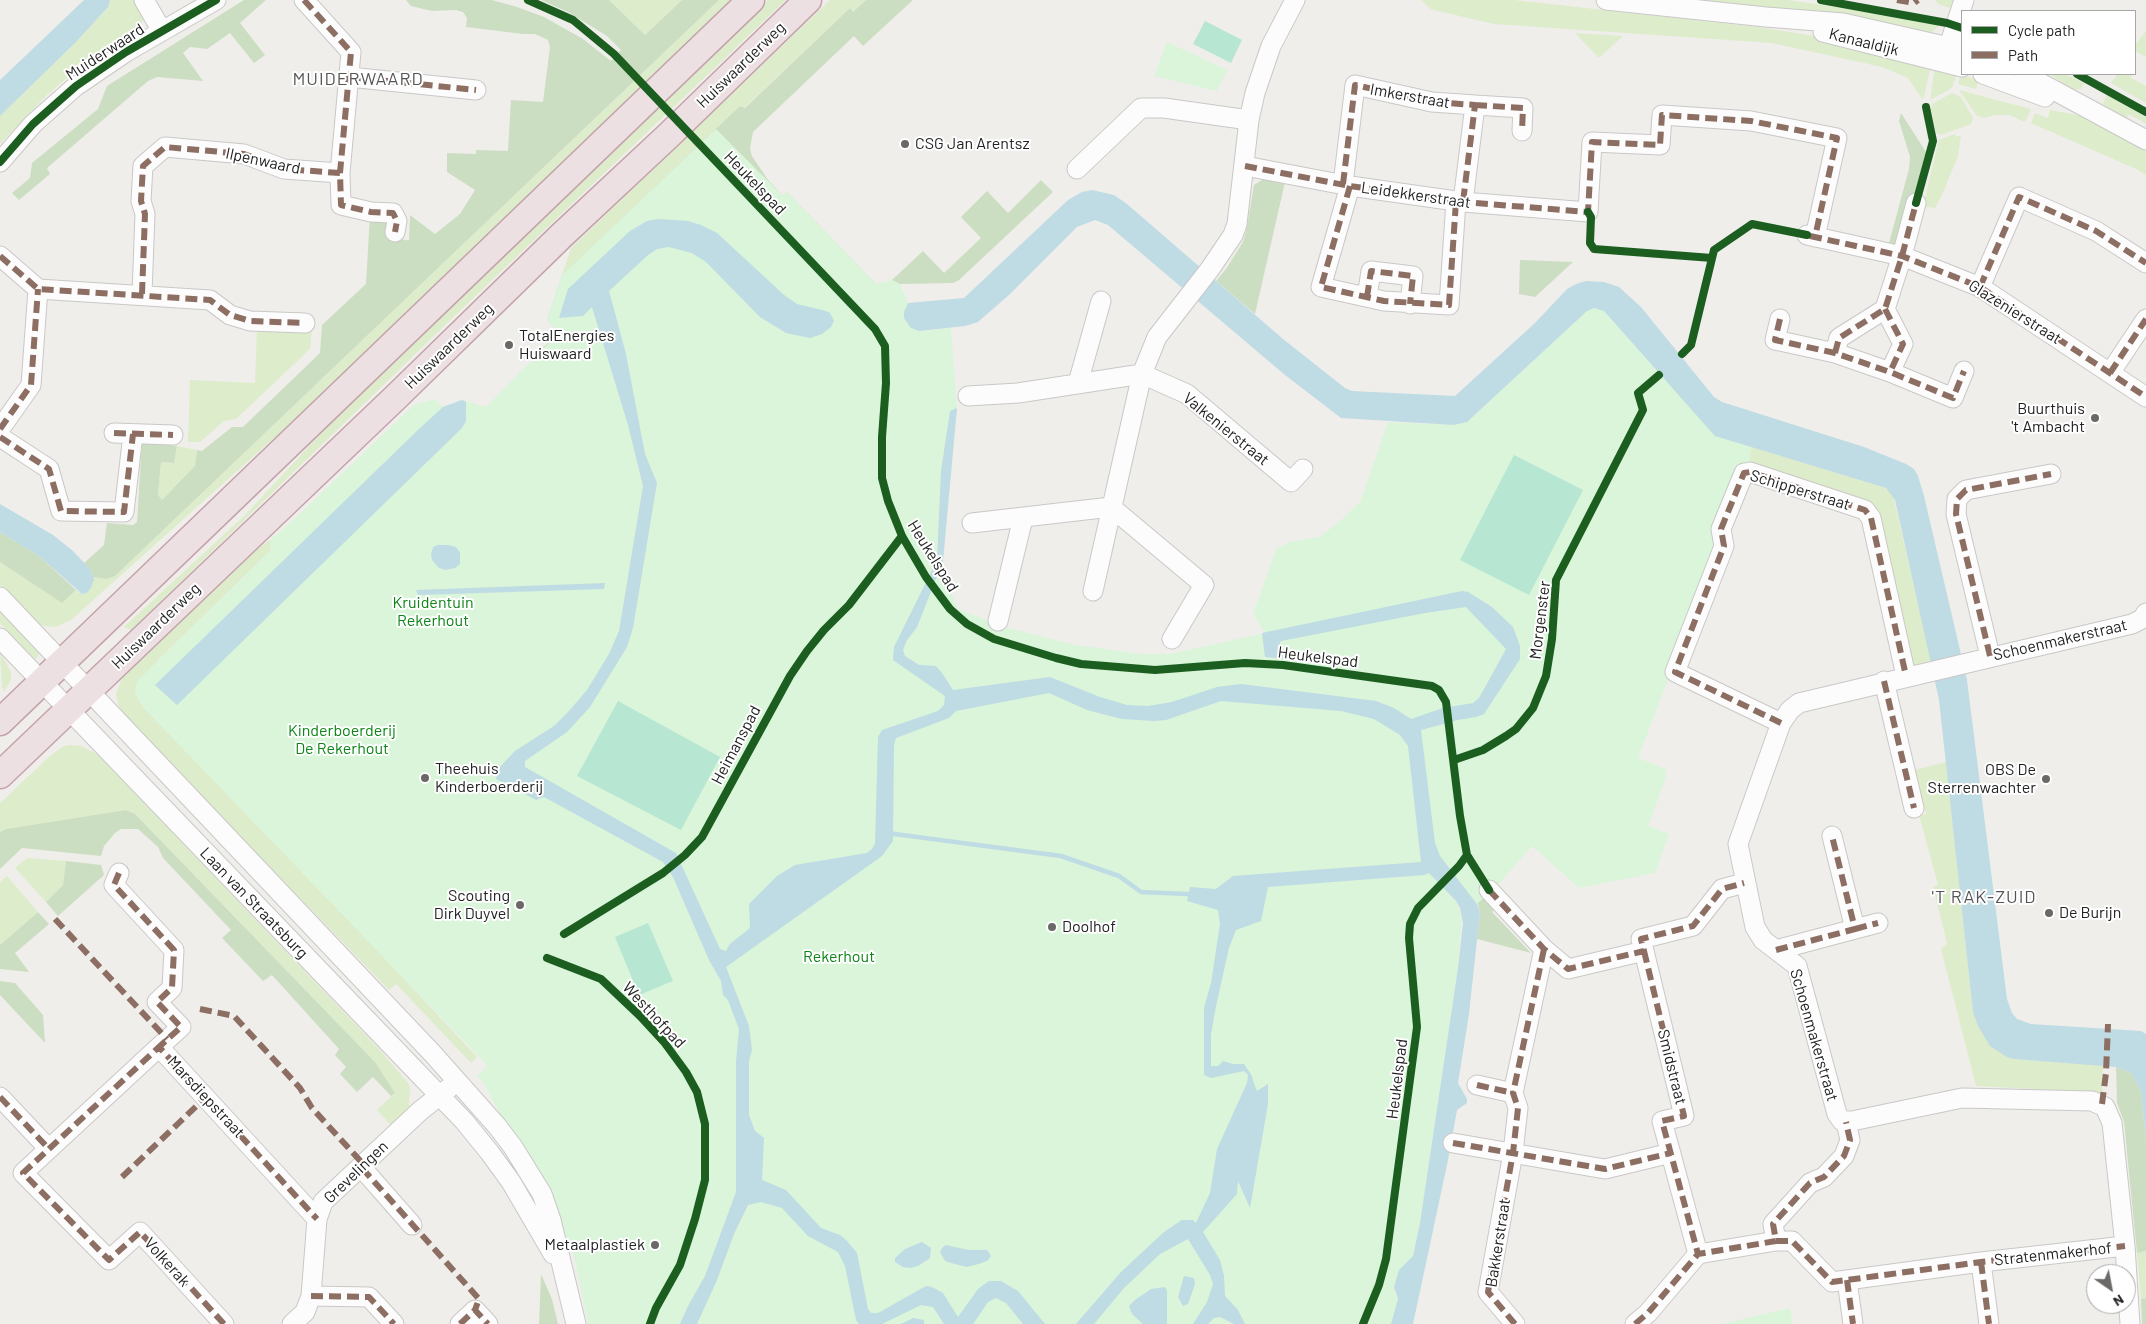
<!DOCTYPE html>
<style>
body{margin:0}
#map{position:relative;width:2146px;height:1324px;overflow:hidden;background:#f0eeeb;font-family:Barlow,sans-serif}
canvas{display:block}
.legend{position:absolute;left:1961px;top:10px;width:175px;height:65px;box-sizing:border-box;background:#fff;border:1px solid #a7a7a7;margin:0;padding:6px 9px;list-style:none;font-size:15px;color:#222}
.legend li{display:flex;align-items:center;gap:10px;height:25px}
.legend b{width:25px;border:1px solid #a7a7a7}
.north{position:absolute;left:2086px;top:1264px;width:50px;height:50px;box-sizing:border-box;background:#fff;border:1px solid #a7a7a7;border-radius:50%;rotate:147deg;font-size:14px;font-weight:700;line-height:20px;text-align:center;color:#222}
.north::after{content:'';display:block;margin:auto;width:18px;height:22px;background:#6a6968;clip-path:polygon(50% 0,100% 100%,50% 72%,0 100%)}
</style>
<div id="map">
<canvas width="2146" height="1324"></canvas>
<ul class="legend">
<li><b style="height:6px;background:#1b5e20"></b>Cycle path</li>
<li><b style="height:6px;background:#8d6e63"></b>Path</li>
</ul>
<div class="north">N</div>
</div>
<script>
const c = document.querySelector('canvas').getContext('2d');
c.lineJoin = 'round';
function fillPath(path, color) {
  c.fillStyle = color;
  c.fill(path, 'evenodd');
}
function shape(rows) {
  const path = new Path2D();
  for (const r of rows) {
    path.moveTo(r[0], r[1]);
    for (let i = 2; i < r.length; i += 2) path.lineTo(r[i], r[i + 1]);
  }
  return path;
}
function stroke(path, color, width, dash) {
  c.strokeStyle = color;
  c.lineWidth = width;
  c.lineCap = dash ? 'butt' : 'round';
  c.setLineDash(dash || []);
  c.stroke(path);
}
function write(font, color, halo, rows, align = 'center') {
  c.font = font + ' Barlow,sans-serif';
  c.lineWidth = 4;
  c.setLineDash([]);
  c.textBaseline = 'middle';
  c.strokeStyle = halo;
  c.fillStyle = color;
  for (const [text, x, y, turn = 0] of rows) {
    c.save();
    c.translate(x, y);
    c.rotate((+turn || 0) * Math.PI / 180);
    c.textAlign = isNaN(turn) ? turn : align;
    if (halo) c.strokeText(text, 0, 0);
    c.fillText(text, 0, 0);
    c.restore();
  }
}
fillPath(shape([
 [110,0,141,0,145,17,140,26,88,60,47,95,0,144,0,116,76,42,108,7],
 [609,0,682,0,645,35],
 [719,0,737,0,303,417,266,445,71,620,55,627,44,626,32,620,0,585,0,562,62,603,76,590,82,594,87,593,91,588,93,577,106,579,115,576],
 [768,0,786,0,467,304,131,630,124,627,245,515,340,413],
 [830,0,866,0,853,12,849,9,744,108,740,106,562,275,571,248],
 [1421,0,1514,0,1758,27,1833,39,1931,65,1924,97,1922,99,1908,78,1882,67,1772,43,1494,24,1434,10,1429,8],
 [1684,0,1788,0,1924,20,1940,25,1932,32,1926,32,1924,35],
 [1935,0,1953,0,1950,8,1938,4],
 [2146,31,2146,57,2135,51,2135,45],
 [1575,33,1623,36,1600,57,1598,57],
 [1935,66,1957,73,1952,88,1930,100],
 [1961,74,1978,81,1976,89,1958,84],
 [2050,74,2065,74,2084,83,2081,89,2072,90],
 [2117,74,2128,74,2131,75,2131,78,2146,86,2146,103,2111,83],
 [1959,90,2031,109,2025,122,2009,115,1994,115,1984,118,1977,116],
 [1952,93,1961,97,1973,118,1971,124,1941,135,1936,133,1931,109,1932,104],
 [2107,95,2146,117,2146,124,2129,114,2126,119,2105,107,2103,103],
 [2050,110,2083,116,2146,151,2146,175,2136,169,2031,123,2035,113,2048,118],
 [1955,134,1956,137,1961,135,1958,156,1942,195,1935,208,1923,206,1939,140],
 [257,327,312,330,310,349,236,419,224,421,200,442,188,442,190,380,255,383],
 [1667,381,1716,436,1886,488,1893,495,1931,661,1911,666,1877,516,1758,470,1650,396],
 [177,446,197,450,196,466,162,500,158,495,161,462,174,463],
 [270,540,271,550,263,558,158,660,135,690,138,699,144,708,378,951,477,1057,471,1063,396,984,389,990,125,717,119,707,116,694,124,673,242,560],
 [0,610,40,652,37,658,35,659,0,623],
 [0,652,11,672,11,680,4,692,2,687],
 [69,745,81,746,97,754,379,1049,408,1083,410,1088,409,1104,412,1113,395,1130,377,1110,395,1093,375,1062,135,814,126,810,6,829,0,832,0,803,49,757,62,747],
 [1946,762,1973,1012,1978,1026,2014,1059,2103,1065,2102,1095,2092,1092,1976,1086,1941,949,1947,943,1933,887,1938,885,1919,815,1926,814,1915,770],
 [27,858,66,861,63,885,46,902,15,868],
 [7,876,38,912,0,945,0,882],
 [2146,1251,2146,1298,2141,1299,2137,1253]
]), '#ddeccb');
fillPath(shape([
 [244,0,266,0,240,23,265,55,254,63,230,33,207,49,190,47,183,53,203,81,157,77,148,81,47,168,50,174,19,200,12,193,30,178,32,163,98,109,107,86],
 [406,0,492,0,517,7,544,17,583,39,611,61,621,50,607,36,568,12,541,0,609,0,645,35,682,0,719,0,115,576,106,579,93,577,91,570,84,563,104,545,107,523,133,525,137,522,142,442,177,446,174,463,161,462,158,495,162,500,195,466,197,450,202,451,232,427,243,427,320,353,322,325,366,284,370,215,390,217,388,239,409,240,410,215,435,234,460,214,475,190,447,172,447,153,476,154,476,150,508,151,511,100,543,102,550,47,548,40,535,34,523,34,466,27,467,18,463,12,456,10,432,11,411,6],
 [866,0,913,0,863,46,854,36,753,132,750,148,752,156,768,180,783,196,787,192,876,284,583,316,535,355,559,333,547,320,562,275,740,106,745,108,850,8,853,12],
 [1901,113,1926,152,1900,247,1889,243,1909,169,1910,157,1899,121],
 [1270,179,1285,182,1255,314,1216,281,1226,269,1243,242,1247,227,1254,185,1262,180],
 [1041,180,1053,192,959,280,953,283,900,284,892,280,923,251,944,273,981,238,961,217,987,191,1008,213],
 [1520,260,1573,262,1535,297,1519,294],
 [0,532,39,556,76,590,62,603,0,562],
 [126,810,135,814,375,1062,395,1093,391,1096,373,1077,357,1092,340,1074,346,1067,335,1055,339,1049,272,975,263,981,222,938,231,930,163,858,158,847,138,829,121,829,115,833,104,846,101,856,22,848,0,869,0,832,6,829],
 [66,861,101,865,104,875,58,916,46,902,63,885],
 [1468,870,1496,908,1492,912,1531,953,1477,939,1480,912],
 [38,912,49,924,15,953,29,972,0,969,0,945],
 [0,981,15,983,43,1015,45,1043,0,995],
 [2116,1067,2131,1073,2141,1091,2146,1140,2146,1251,2137,1253,2124,1122,2117,1103],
 [541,1274,552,1299,558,1324,539,1324],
 [2146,1298,2146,1324,2142,1324,2141,1299]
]), '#cbdec1');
fillPath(shape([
 [1167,42,1227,70,1217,91,1154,76],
 [716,129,783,196,787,192,876,284,892,280,900,284,908,303,904,312,919,331,951,328,957,408,943,561,946,580,958,609,1005,627,1075,645,1141,654,1170,654,1265,633,1253,614,1274,555,1277,548,1290,542,1319,537,1338,523,1360,502,1388,422,1454,425,1467,422,1587,311,1594,308,1604,311,1715,436,1752,447,1748,470,1638,758,1666,769,1666,777,1648,826,1669,834,1655,873,1579,888,1532,846,1497,886,1477,904,1459,881,1447,892,1456,901,1462,917,1458,968,1420,1223,1413,1256,1399,1270,1395,1293,1398,1299,1391,1324,588,1324,574,1256,547,1190,503,1120,484,1083,477,1076,488,1066,144,708,138,699,135,691,136,684,140,678,263,558,271,550,270,540,292,521,414,405,435,399,443,407,462,400,486,407,559,333,547,320,562,275],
 [1790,1308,1793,1324,1721,1324,1722,1324]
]), '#daf5da');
fillPath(shape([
 [1205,21,1242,40,1231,63,1193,44],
 [1514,455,1583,490,1529,595,1460,560],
 [618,701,720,757,681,830,577,776],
 [648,923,673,981,639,995,615,937]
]), '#b7e6d2');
fillPath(shape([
 [84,0,110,0,108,7,76,42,0,116,0,80],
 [1092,190,1114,195,1127,204,1283,339,1345,388,1352,391,1455,396,1535,323,1567,289,1576,284,1586,281,1604,282,1619,287,1641,307,1714,397,1722,402,1864,447,1906,464,1914,469,1918,476,1924,496,1967,680,2007,999,2012,1013,2017,1019,2031,1024,2141,1031,2146,1034,2146,1140,2141,1091,2131,1073,2116,1067,2014,1059,2007,1057,1990,1046,1978,1026,1973,1012,1939,700,1895,500,1886,488,1715,436,1604,311,1594,308,1587,311,1467,422,1454,425,1341,418,1285,375,1108,225,1095,220,1077,227,1009,295,978,322,965,326,919,331,911,328,904,318,904,312,908,303,964,298,1068,200,1082,192],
 [658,219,688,221,701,225,717,233,784,295,797,304,826,311,830,313,834,321,831,327,822,334,810,338,786,333,760,317,706,262,692,253,669,247,657,249,648,255,609,291,626,354,645,454,657,483,633,628,627,647,590,707,567,732,525,761,525,767,676,853,720,949,726,951,730,944,750,928,749,904,777,876,795,865,867,853,872,849,875,844,878,737,882,730,938,711,944,705,945,696,893,660,894,647,937,560,941,471,950,411,957,408,943,561,917,627,907,640,903,650,905,656,919,665,936,666,942,673,953,690,1050,677,1100,697,1127,705,1148,706,1172,702,1217,687,1241,684,1376,701,1394,708,1411,719,1443,708,1473,703,1479,698,1506,649,1466,607,1425,613,1281,641,1280,643,1281,650,1286,659,1265,657,1262,633,1462,591,1468,592,1492,607,1513,627,1520,646,1520,659,1484,714,1476,717,1458,720,1421,730,1435,843,1440,856,1477,904,1480,912,1469,1014,1458,1083,1467,1099,1467,1103,1457,1110,1448,1160,1413,1324,1391,1324,1398,1299,1394,1287,1399,1270,1413,1256,1420,1223,1458,968,1463,923,1460,908,1456,901,1429,873,1424,875,1268,887,1261,921,1236,930,1229,948,1216,1006,1211,1034,1211,1066,1218,1066,1223,1061,1233,1064,1244,1064,1252,1076,1253,1081,1257,1091,1268,1084,1268,1104,1250,1208,1238,1181,1237,1194,1203,1232,1220,1260,1224,1276,1225,1296,1238,1310,1245,1324,1234,1324,1220,1317,1214,1318,1208,1324,1193,1324,1207,1302,1213,1284,1210,1275,1188,1239,1160,1254,1124,1288,1094,1324,1076,1324,1121,1272,1164,1232,1182,1220,1193,1220,1196,1223,1210,1193,1217,1149,1247,1083,1248,1075,1244,1071,1211,1078,1204,1075,1204,1008,1211,983,1220,924,1218,910,1187,901,1190,887,1216,889,1233,876,1421,862,1408,746,1400,735,1374,719,1341,711,1221,701,1166,720,1154,721,1122,719,1087,710,1049,693,956,711,949,718,896,738,894,745,893,841,882,856,726,967,749,1026,752,1050,749,1061,749,1115,755,1131,764,1138,762,1180,786,1190,821,1228,840,1235,847,1241,857,1253,868,1309,871,1313,878,1313,926,1286,932,1287,943,1293,958,1317,978,1289,989,1281,1001,1281,1018,1291,1045,1324,1023,1324,1006,1303,996,1298,988,1302,973,1324,944,1324,933,1307,921,1305,882,1324,859,1324,856,1320,845,1266,838,1252,808,1236,782,1208,761,1202,748,1205,734,1234,717,1280,697,1324,680,1324,688,1306,705,1276,736,1192,736,1061,739,1029,728,1000,723,995,721,981,709,960,673,877,663,862,544,797,536,800,496,779,499,768,515,751,554,726,569,711,587,690,609,654,619,631,643,486,628,425,592,307,583,316,559,318,568,289,630,231,647,221],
 [462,400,466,402,466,421,462,428,177,705,155,685,418,430,443,407],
 [0,504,53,535,73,551,91,570,94,579,91,588,87,593,82,594,39,556,0,532],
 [438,545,448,545,456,547,460,553,460,564,455,568,446,570,439,568,432,560,431,554,433,547],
 [605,583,604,589,418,595,416,590],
 [922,1242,931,1248,930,1258,918,1266,910,1268,903,1267,895,1262,895,1258,905,1249],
 [946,1245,968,1250,987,1250,991,1256,988,1260,982,1263,967,1267,951,1263,945,1261,940,1252,942,1248],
 [1184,1276,1194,1278,1195,1284,1188,1304,1183,1306,1178,1297],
 [1165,1287,1167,1291,1167,1324,1143,1324,1132,1314,1129,1306,1135,1300,1151,1289],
 [913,1318,924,1320,924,1324,901,1324]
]), '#bfdbe3');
stroke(shape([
 [887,833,1061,856,1119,876,1141,892,1188,894]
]), '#bfdbe3', 4.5);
const minor = shape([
 [144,0,162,31],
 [304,0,351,52,340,173,341,205,371,212,393,213,397,221,395,232],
 [1606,0,1766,17,1843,23,1962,50],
 [1823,32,1962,67],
 [1945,58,1964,0],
 [1983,74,2045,97],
 [2024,74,2146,140],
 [349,77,476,90],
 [1475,105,1523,108,1522,131],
 [0,162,33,124,76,86,126,52,216,0],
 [1245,166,1350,186,1463,202,1588,212,1592,142,1660,145,1662,115,1751,121,1837,138,1815,237],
 [1077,169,1141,108,1164,108,1249,120],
 [1343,184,1355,85,1432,102,1475,105,1463,202],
 [1350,186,1321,287,1384,301,1449,305,1456,201],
 [1807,235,1902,256,1980,287,2146,397],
 [0,256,38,289,210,300,230,315,250,321,305,323],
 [1980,287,2019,197,2096,231,2146,263],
 [142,294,145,214,141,201,143,166,165,147,244,154,284,169,340,173],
 [1367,297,1371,271,1413,276,1410,304],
 [1885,309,1903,344,1890,372],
 [1780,319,1775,340,1835,353,1890,372,1953,398,1964,371],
 [1835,353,1839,338,1885,309,1902,256,1916,203],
 [2110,373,2146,319],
 [1078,383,1101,301],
 [968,396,1018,393,1142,374,1187,394,1291,482,1303,469],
 [0,429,31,385,38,289],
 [114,433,173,435],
 [0,437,49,469,61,511,124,512,133,434],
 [972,523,1111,507,1204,585,1172,639],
 [1093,591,1142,374,1157,337,1210,269,1233,235,1237,224,1249,120,1255,93,1271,46,1295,0],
 [0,597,433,1054,497,1126,513,1147,542,1194,551,1220,576,1324],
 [998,621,1023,518],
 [0,638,464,1121,490,1153,511,1182,553,1254],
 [1990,656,1956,514,1957,499,1966,490,2051,474],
 [1884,681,1914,808],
 [1781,723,1675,672,1724,546,1721,529,1744,473,1750,472,1865,510,1871,518,1906,676],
 [119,873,114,885,174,950,172,988,157,1002,181,1027,159,1047],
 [1489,890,1544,949,1568,969,1644,951,1641,939,1693,926,1722,889,1744,883],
 [1855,929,1878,923],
 [1776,950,1855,929,1832,836],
 [1644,951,1684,1116,1662,1121,1698,1254],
 [1477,1085,1513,1093],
 [0,1097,49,1149],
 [1453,1143,1605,1169,1671,1153],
 [362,1168,412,1225],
 [1776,1241,1792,1241,1832,1282,1981,1262,2125,1246],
 [1981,1262,1989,1324],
 [1847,1280,1853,1324],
 [311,1296,369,1297,394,1324],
 [224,1324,140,1232,109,1260,23,1173,159,1047,317,1219],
 [292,1324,305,1312,311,1296,317,1219,323,1202,420,1111,449,1088],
 [460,1324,475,1310,488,1324],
 [1515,1324,1488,1292,1513,1153,1518,1108,1513,1093,1544,949],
 [1635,1324,1648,1313,1698,1254,1776,1241,1773,1224,1810,1183,1824,1177,1844,1156,1850,1140,1846,1122],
 [2130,1324,2125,1246,2112,1123,2105,1107,2092,1101,1962,1098,1852,1121,1842,1121,1837,1114,1797,966,1763,940,1755,927,1738,844,1781,723,1790,710,1799,703,2132,624,2142,619,2146,613]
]);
const highway = shape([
 [0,722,751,0],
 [0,775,397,396,561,236,669,135,808,0]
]);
stroke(minor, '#c9c8c7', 21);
stroke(highway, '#c5a2ac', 29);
stroke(minor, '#fdfcfc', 19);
stroke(highway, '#ece0e2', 26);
stroke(shape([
 [304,0,351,52,340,173,341,205,371,212,393,213,397,221,395,232],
 [1897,0,1914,3,1918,0],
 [349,77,476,90],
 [1475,105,1523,108,1522,131],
 [1245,166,1350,186,1463,202,1588,212,1592,142,1660,145,1662,115,1751,121,1837,138,1815,237],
 [1343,184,1355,85,1432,102,1475,105,1463,202],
 [1350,186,1321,287,1384,301,1449,305,1456,201],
 [1810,236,1902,256,1980,287,2146,397],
 [0,256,38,289,210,300,230,315,250,321,305,323],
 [1980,287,2019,197,2096,231,2146,263],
 [142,294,145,214,141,201,143,166,165,147,244,154,284,169,340,173],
 [1367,297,1371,271,1413,276,1410,304],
 [1885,309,1903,344,1890,372],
 [1780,319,1775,340,1835,353,1890,372,1953,398,1964,371],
 [1835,353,1839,338,1885,309,1902,256,1916,203],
 [2110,373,2146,319],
 [0,429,31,385,38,289],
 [114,433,173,435],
 [0,437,49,469,61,511,124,512,133,434],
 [1990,656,1956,514,1957,499,1966,490,2051,474],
 [1884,681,1914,808],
 [1781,723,1675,672,1724,546,1721,529,1744,473,1750,472,1865,510,1871,518,1906,676],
 [119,873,114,885,174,950,172,988,157,1002,181,1027,159,1047],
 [1489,890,1544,949,1568,969,1644,951,1641,939,1693,926,1722,889,1744,883],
 [55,919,167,1039],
 [1855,929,1878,923],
 [1776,950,1855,929,1832,836],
 [1644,951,1684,1116,1662,1121,1698,1254],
 [200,1009,234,1016,300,1088,312,1108,365,1166],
 [1477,1085,1513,1093],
 [0,1097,49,1149],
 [2102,1104,2106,1073,2108,1024],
 [1453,1143,1605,1169,1671,1153],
 [362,1168,479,1299,475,1310],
 [122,1177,206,1097],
 [1776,1241,1792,1241,1832,1282,1981,1262,2125,1246],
 [1981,1262,1989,1324],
 [1847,1280,1853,1324],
 [311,1296,369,1297,394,1324],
 [224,1324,140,1232,109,1260,23,1173,159,1047,317,1219],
 [460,1324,475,1310,488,1324],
 [1515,1324,1488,1292,1513,1153,1518,1108,1513,1093,1544,949],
 [1635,1324,1648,1313,1698,1254,1776,1241,1773,1224,1810,1183,1824,1177,1844,1156,1850,1140,1846,1122]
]), '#8d6e63', 6, [12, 6]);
stroke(shape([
 [528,0,573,20,614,54,875,329,885,346,886,383,882,437,882,478,888,501,902,536,926,577,950,609,967,624,994,639,1056,658,1081,664,1155,670,1245,663,1283,665,1432,686,1439,690,1446,702,1460,816,1467,855,1489,890],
 [1821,0,1947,23,1962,28],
 [2077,74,2146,112],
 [0,162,33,124,76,86,126,52,216,0],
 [1916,203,1933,141,1926,107],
 [1588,212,1591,217,1590,243,1594,249,1712,258],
 [1682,354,1691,345,1714,250,1752,224,1807,235],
 [1454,760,1483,750,1506,736,1516,729,1533,708,1546,676,1552,639,1556,580,1643,410,1638,393,1659,375],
 [564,934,663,873,685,855,702,837,790,676,807,651,824,630,849,605,902,536],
 [547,958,601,979,640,1016,664,1042,686,1072,697,1092,705,1124,705,1180,695,1219,680,1265,656,1308,650,1324],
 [1363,1324,1379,1285,1386,1259,1417,1027,1409,938,1410,924,1418,908,1459,866,1467,855]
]), '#1b5e20', 8);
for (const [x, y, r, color] of [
 [905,144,5,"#6a6968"],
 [509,345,5,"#6a6968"],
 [2095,418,5,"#6a6968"],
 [425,778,5,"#6a6968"],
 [2046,779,5,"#6a6968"],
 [520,905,5,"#6a6968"],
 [2049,913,5,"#6a6968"],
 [1052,927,5,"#6a6968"],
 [655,1245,5,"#6a6968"]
]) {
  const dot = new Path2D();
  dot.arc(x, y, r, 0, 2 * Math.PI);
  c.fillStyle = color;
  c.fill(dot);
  stroke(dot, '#fff', 2);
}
write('16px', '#222', '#fff', [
 ["Kanaaldijk",1864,42,14],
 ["Muiderwaard",105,52,-33],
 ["Huiswaarderweg",741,65,-44],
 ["Imkerstraat",1410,96,10],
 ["Ilpenwaard",263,161,12],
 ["Heukelspad",755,183,46],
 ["Leidekkerstraat",1416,195,8],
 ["Glazenierstraat",2015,312,32],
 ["Huiswaarderweg",449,346,-44],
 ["Valkenierstraat",1226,429,39],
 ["Schipperstraat",1800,490,17],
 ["Heukelspad",933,556,58],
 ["Morgenster",1540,620,-83],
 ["Huiswaarderweg",156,626,-44],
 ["Schoenmakerstraat",2060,640,-13],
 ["Heukelspad",1318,657,7],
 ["Heimanspad",736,745,-62],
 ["Laan van Straatsburg",254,903,46],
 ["Westhofpad",654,1015,47],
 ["Schoenmakerstraat",1814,1035,74],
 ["Smidstraat",1672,1067,76],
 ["Heukelspad",1397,1079,-83],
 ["Marsdiepstraat",206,1097,47],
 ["Grevelingen",356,1172,-44],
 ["Bakkerstraat",1498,1243,-81],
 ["Stratenmakerhof",2053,1254,-6],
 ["Volkerak",167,1262,48]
]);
write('16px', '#222', '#fff', [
 ["CSG Jan Arentsz",915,144],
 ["TotalEnergies",519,336],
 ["Huiswaard",519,354],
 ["Buurthuis",2085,409,"right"],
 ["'t Ambacht",2085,427,"right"],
 ["Theehuis",435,769],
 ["Kinderboerderij",435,787],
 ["OBS De",2036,770,"right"],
 ["Sterrenwachter",2036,788,"right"],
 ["Scouting",510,896,"right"],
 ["Dirk Duyvel",510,914,"right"],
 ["De Burijn",2059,913],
 ["Doolhof",1062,927],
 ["Metaalplastiek",645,1245,"right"]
], 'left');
write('16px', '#0c8416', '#fff', [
 ["Kruidentuin",433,603],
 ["Rekerhout",433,621],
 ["Kinderboerderij",342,731],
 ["De Rekerhout",342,749],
 ["Rekerhout",839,957]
]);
c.letterSpacing = '1px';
write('18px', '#555', '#fff', [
 ["MUIDERWAARD",358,79],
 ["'T RAK-ZUID",1984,897]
]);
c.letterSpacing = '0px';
</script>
